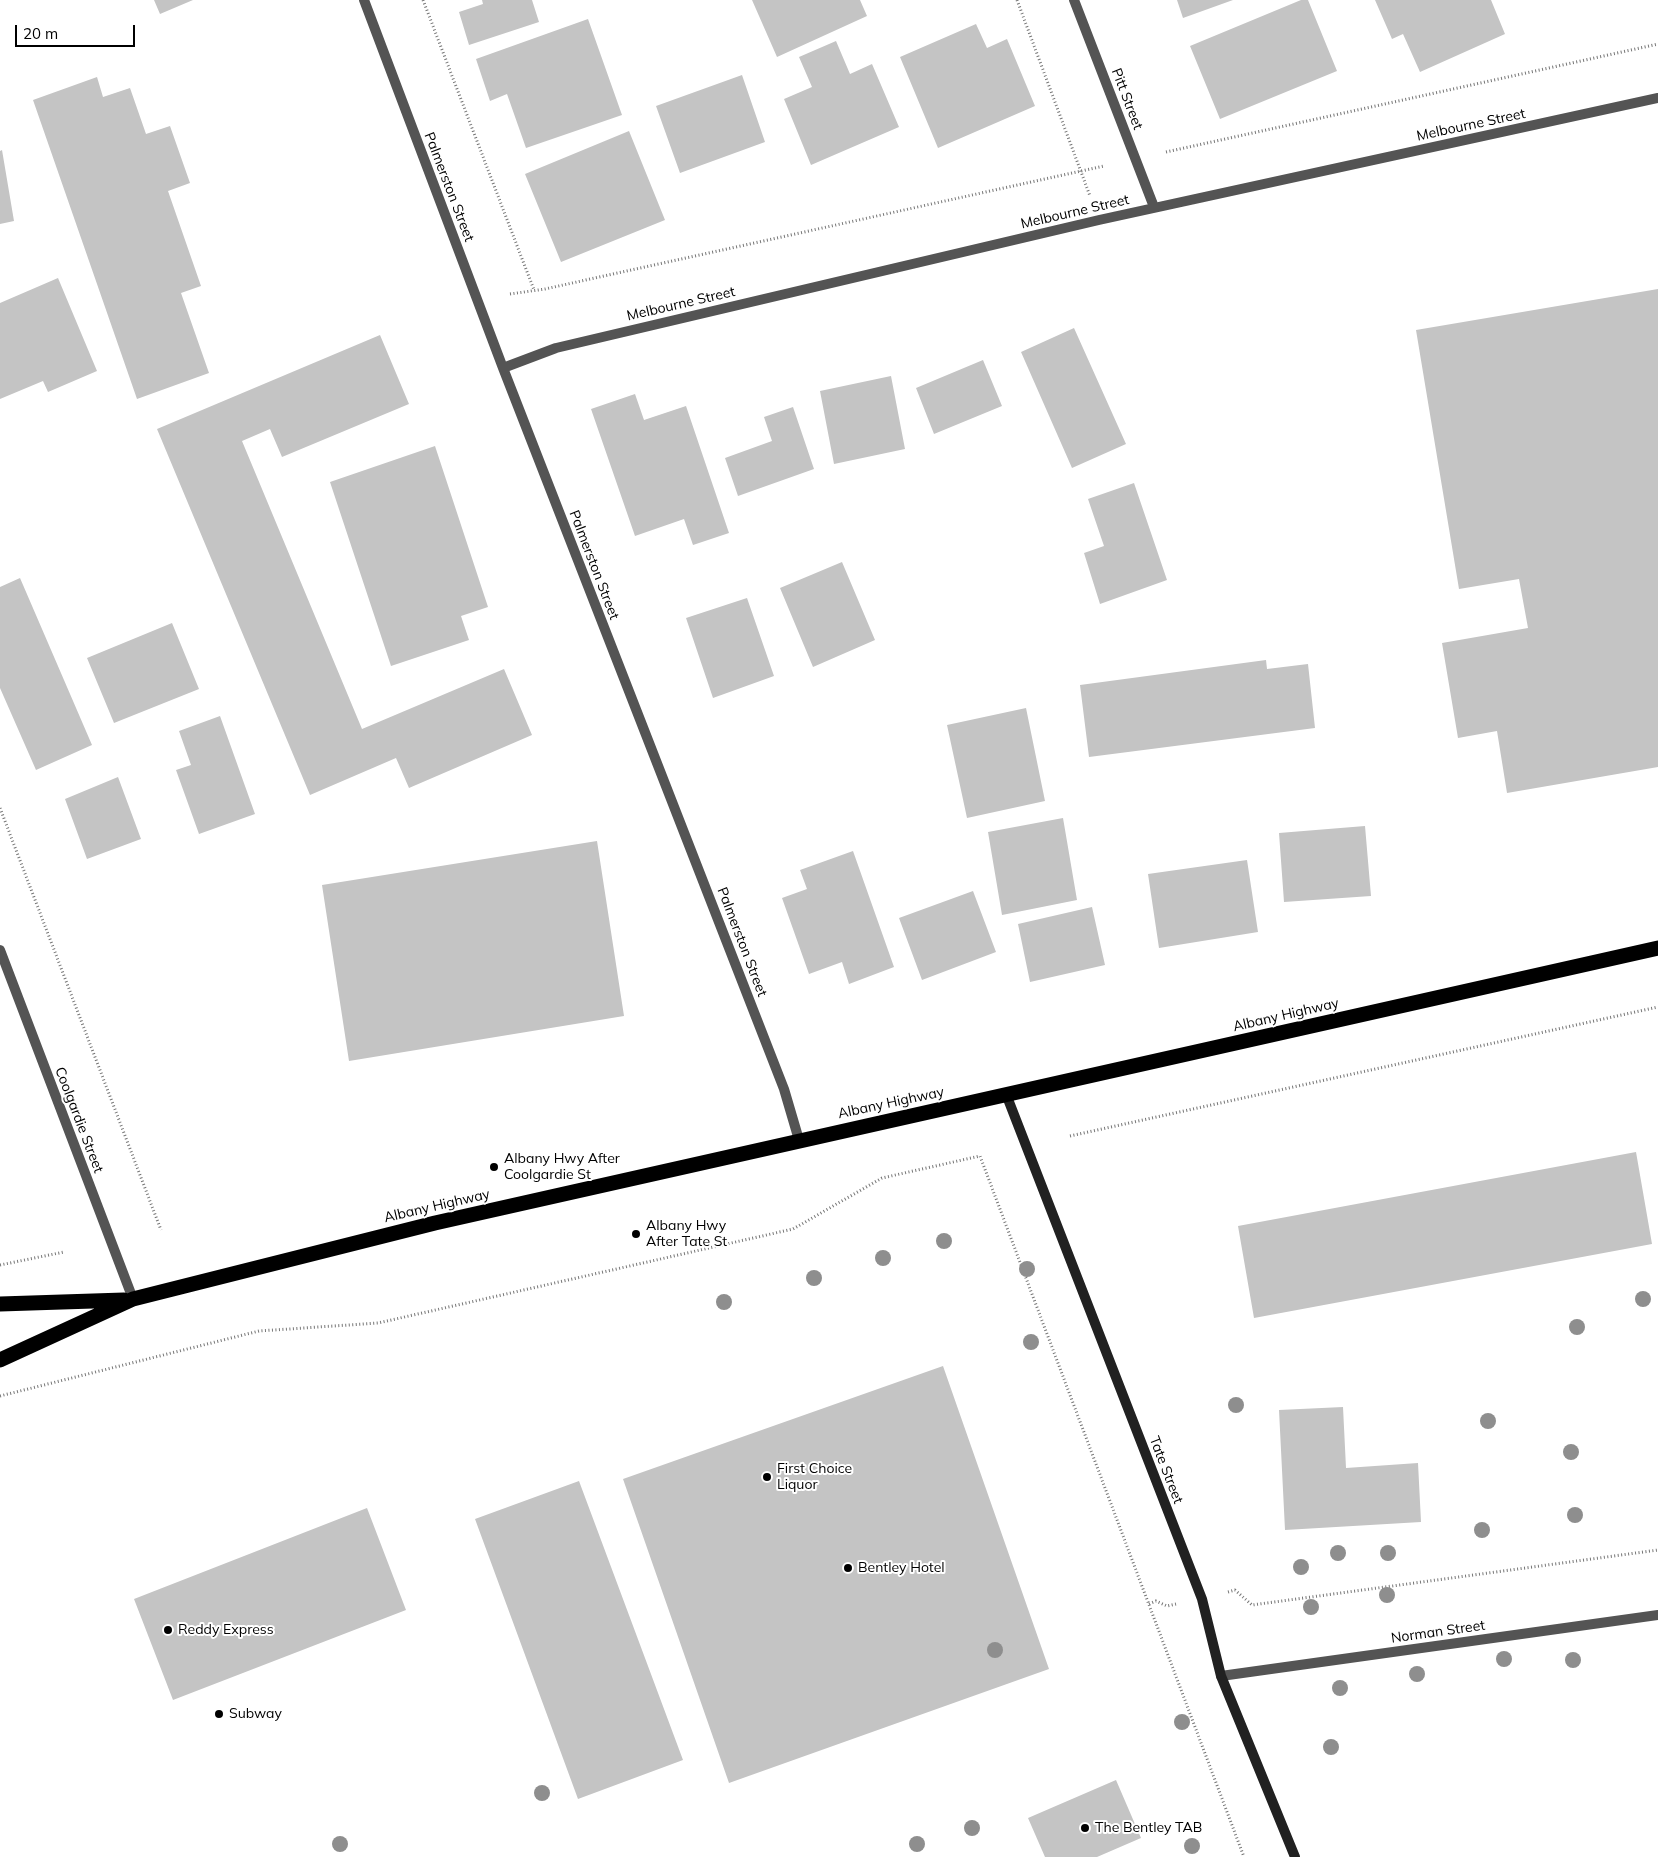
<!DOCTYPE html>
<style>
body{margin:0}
#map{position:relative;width:1658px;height:1857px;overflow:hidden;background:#fff;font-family:Mulish,sans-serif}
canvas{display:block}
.scale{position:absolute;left:15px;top:25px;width:120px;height:22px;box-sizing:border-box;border:2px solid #000;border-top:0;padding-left:6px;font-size:15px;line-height:18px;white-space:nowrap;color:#000;-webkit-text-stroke:4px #fff;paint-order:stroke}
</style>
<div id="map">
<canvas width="1658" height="1857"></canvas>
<div class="scale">20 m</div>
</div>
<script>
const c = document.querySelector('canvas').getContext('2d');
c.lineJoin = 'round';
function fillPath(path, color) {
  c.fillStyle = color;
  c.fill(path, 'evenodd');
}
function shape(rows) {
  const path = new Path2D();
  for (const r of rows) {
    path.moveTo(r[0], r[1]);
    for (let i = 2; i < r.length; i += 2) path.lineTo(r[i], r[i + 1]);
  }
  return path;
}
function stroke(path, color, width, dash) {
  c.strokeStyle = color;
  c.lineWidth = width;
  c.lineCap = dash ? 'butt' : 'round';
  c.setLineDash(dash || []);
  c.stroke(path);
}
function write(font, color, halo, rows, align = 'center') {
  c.font = font + ' Mulish,sans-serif';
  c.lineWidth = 4;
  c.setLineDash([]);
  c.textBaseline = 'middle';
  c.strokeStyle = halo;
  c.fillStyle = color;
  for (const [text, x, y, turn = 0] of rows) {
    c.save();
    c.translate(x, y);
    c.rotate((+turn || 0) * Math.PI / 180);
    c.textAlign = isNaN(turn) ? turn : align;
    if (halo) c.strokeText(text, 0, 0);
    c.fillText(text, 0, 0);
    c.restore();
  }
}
fillPath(shape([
 [154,0,193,0,160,14],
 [482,0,532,0,539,22,469,45,459,12,483,4],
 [752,0,860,0,867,16,777,57],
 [1177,0,1233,0,1183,18],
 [1301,0,1308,0,1337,71,1220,119,1190,46],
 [1375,0,1491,0,1505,34,1420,72,1403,34,1392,39],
 [588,19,622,115,526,148,507,94,490,101,476,59],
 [976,24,987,48,1007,39,1035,106,938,148,900,57],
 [836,41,850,74,872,64,899,127,811,165,784,99,812,87,799,57],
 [742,75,765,142,680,173,656,106],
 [97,77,103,97,130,88,146,134,170,126,190,183,168,191,201,286,181,293,209,373,137,399,33,100],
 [629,131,665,220,561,262,525,174],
 [2,150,14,221,0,224,0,151],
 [58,278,97,371,48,392,43,381,0,399,0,303],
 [1658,289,1658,767,1507,793,1497,731,1458,738,1442,643,1528,628,1519,579,1459,589,1416,330],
 [1074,328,1126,444,1072,468,1021,352],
 [380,335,409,404,282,457,270,429,242,441,362,729,504,669,532,735,409,788,396,758,310,795,157,429],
 [983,360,1002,406,934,434,916,388],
 [891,376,905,449,834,464,820,391],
 [635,394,644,420,686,406,729,533,693,545,684,519,635,536,591,409],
 [793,407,814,469,738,496,725,458,772,441,764,417],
 [435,446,488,607,461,616,469,640,391,666,330,482],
 [1134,483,1167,580,1100,604,1084,553,1104,546,1088,499],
 [842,562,875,640,813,667,780,588],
 [20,578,92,745,36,770,0,688,0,587],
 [747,598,774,676,713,698,686,618],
 [172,623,199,689,114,723,87,658],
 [1266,660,1267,669,1308,664,1315,728,1089,757,1080,685],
 [1026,708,1045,801,967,818,947,725],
 [220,716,255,814,199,834,176,770,191,765,179,731],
 [118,777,141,839,87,859,65,799],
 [1063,818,1077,900,1002,915,988,832],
 [1365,826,1371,896,1284,902,1279,833],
 [597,841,624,1016,349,1061,322,885],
 [853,851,894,967,849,984,842,962,809,974,782,898,807,889,800,870],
 [1247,860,1258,932,1159,948,1148,874],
 [973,891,996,952,922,980,899,918],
 [1092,907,1105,965,1030,982,1018,924],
 [1636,1152,1652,1244,1254,1318,1238,1226],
 [943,1366,1049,1669,729,1783,623,1479],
 [1343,1407,1346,1468,1418,1463,1421,1522,1285,1530,1279,1410],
 [579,1481,683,1760,578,1799,475,1519],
 [367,1508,406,1610,173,1700,134,1599],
 [1116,1780,1141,1838,1097,1857,1045,1857,1028,1818]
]), '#c4c4c4');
stroke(shape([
 [423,0,534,290],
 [1017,0,1090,196],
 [1166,152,1658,44],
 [510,294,545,289,1104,166],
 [0,808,161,1230],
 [1070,1136,1658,1007],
 [0,1265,64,1252],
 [0,1396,259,1331,378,1323,793,1229,882,1178,980,1156,1244,1857],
 [1228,1592,1235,1590,1252,1605,1658,1550],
 [1149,1604,1156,1601,1167,1606,1176,1604]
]), '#767676', 3, [1, 2.5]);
stroke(shape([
 [364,0,503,368,784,1089,799,1140],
 [1074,0,1154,207],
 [503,368,556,348,1099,220,1658,98],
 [0,950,133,1299],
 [1221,1676,1658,1615]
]), '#545454', 10);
stroke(shape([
 [1006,1094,1202,1599,1221,1676,1295,1857]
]), '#212121', 10);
stroke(shape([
 [0,1304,124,1300],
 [0,1360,133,1299,435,1223,1658,948]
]), '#000', 15);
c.fillStyle = '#8e8e8e';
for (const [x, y] of [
 [944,1241],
 [883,1258],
 [1027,1269],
 [814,1278],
 [1643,1299],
 [724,1302],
 [1577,1327],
 [1031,1342],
 [1236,1405],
 [1488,1421],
 [1571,1452],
 [1575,1515],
 [1482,1530],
 [1338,1553],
 [1388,1553],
 [1301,1567],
 [1387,1595],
 [1311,1607],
 [995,1650],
 [1504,1659],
 [1573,1660],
 [1417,1674],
 [1340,1688],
 [1182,1722],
 [1331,1747],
 [542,1793],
 [972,1828],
 [340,1844],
 [917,1844],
 [1192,1846]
]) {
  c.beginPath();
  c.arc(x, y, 8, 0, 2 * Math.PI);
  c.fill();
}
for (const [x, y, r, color] of [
 [494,1167,5,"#000"],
 [636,1234,5,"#000"],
 [767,1477,5,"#000"],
 [848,1568,5,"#000"],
 [168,1630,5,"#000"],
 [219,1714,5,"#000"],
 [1085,1828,5,"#000"]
]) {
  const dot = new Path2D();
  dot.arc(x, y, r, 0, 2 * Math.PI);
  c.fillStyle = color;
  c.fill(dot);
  stroke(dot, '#fff', 2);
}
write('14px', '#000', '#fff', [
 ["Pitt Street",1127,99,69],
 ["Melbourne Street",1471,125,-12],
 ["Palmerston Street",449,187,69],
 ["Melbourne Street",1075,212,-13],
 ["Melbourne Street",681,304,-13],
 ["Palmerston Street",594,565,69],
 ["Palmerston Street",742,942,69],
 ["Albany Highway",1286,1015,-13],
 ["Albany Highway",891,1103,-12],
 ["Coolgardie Street",79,1120,69],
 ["Albany Highway",437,1206,-13],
 ["Tate Street",1166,1470,69],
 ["Norman Street",1438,1632,-8]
]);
write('14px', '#000', '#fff', [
 ["Albany Hwy After",504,1159],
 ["Coolgardie St",504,1175],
 ["Albany Hwy",646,1226],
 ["After Tate St",646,1242],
 ["First Choice",777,1469],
 ["Liquor",777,1485],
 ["Bentley Hotel",858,1568],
 ["Reddy Express",178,1630],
 ["Subway",229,1714],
 ["The Bentley TAB",1095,1828]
], 'left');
</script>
